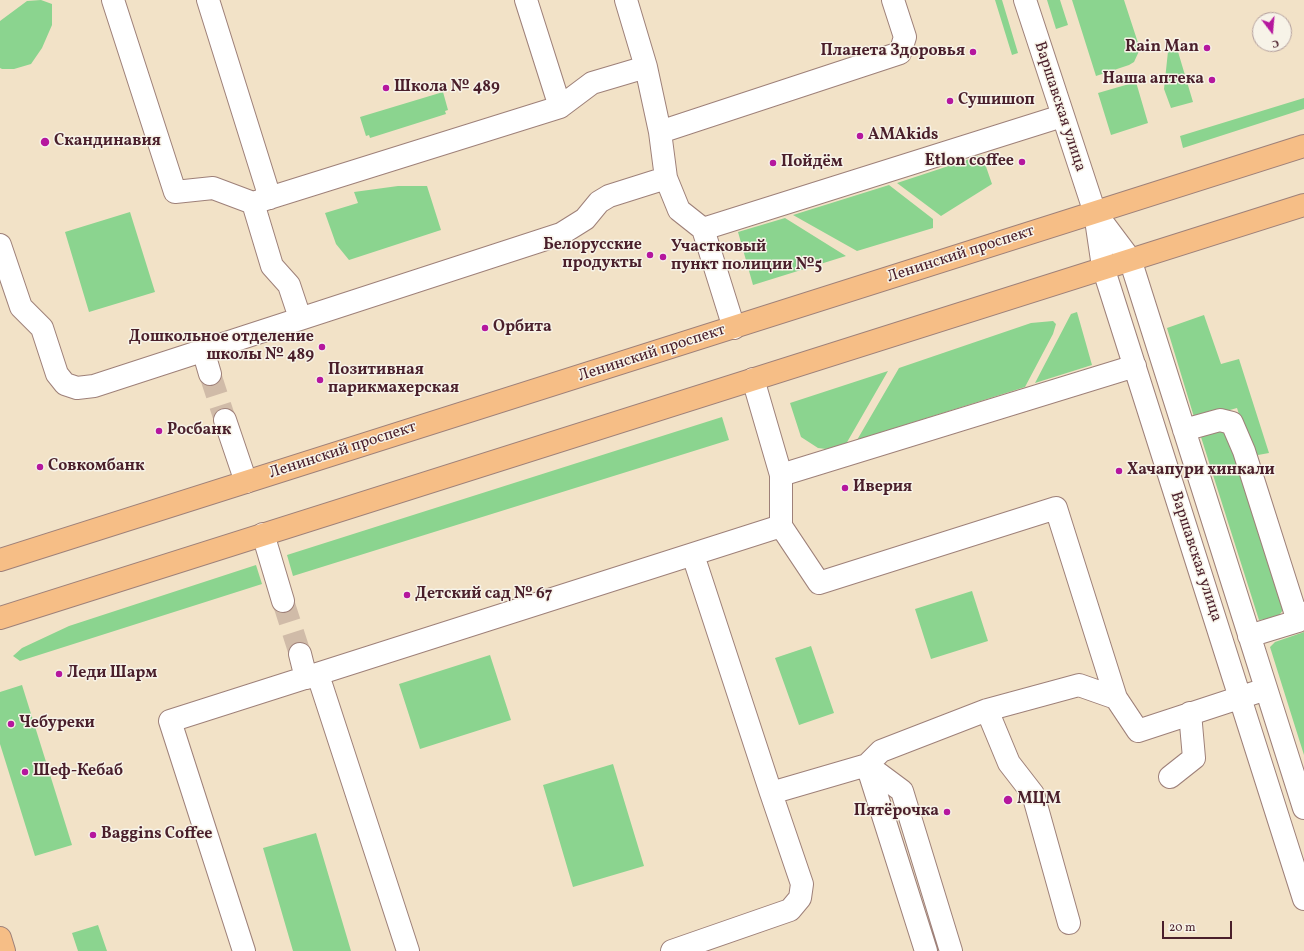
<!DOCTYPE html>
<meta charset="utf-8">
<style>
body{margin:0}
#map{position:relative;width:1304px;height:951px;overflow:hidden;background:#f2e2c7;font-family:Vollkorn,serif}
canvas{display:block}
.north{position:absolute;left:1252px;top:12px;width:40px;height:40px;box-sizing:border-box;background:#f7f3e8;border:1px solid #b29e9c;border-radius:50%;rotate:164deg;font-size:11px;font-weight:700;line-height:16px;text-align:center;color:#4a1f2b}
.north::after{content:'';display:block;margin:auto;width:14px;height:18px;background:#b5179e;clip-path:polygon(50% 0,100% 100%,50% 72%,0 100%)}
.scale{position:absolute;left:1162px;top:921px;width:70px;height:18px;box-sizing:border-box;border:2px solid #4a1f2b;border-top:0;padding-left:5px;font-size:12px;line-height:14px;white-space:nowrap;color:#4a1f2b;-webkit-text-stroke:3px #f7f3e8;paint-order:stroke}
</style>
<div id="map">
<canvas width="1304" height="951"></canvas>
<div class="north">С</div>
<div class="scale">20 m</div>
</div>
<script>
const c = document.querySelector('canvas').getContext('2d');
c.lineJoin = 'round';
function fillPath(path, color) {
  c.fillStyle = color;
  c.fill(path, 'evenodd');
}
function shape(rows) {
  const path = new Path2D();
  for (const r of rows) {
    path.moveTo(r[0], r[1]);
    for (let i = 2; i < r.length; i += 2) path.lineTo(r[i], r[i + 1]);
  }
  return path;
}
function stroke(path, color, width, dash) {
  c.strokeStyle = color;
  c.lineWidth = width;
  c.lineCap = dash ? 'butt' : 'round';
  c.setLineDash(dash || []);
  c.stroke(path);
}
function write(font, color, halo, rows, align = 'center') {
  c.font = font + ' Vollkorn,serif';
  c.lineWidth = 3;
  c.setLineDash([]);
  c.textBaseline = 'middle';
  c.strokeStyle = halo;
  c.fillStyle = color;
  for (const [text, x, y, turn = 0] of rows) {
    c.save();
    c.translate(x, y);
    c.rotate((+turn || 0) * Math.PI / 180);
    c.textAlign = isNaN(turn) ? turn : align;
    if (halo) c.strokeText(text, 0, 0);
    c.fillText(text, 0, 0);
    c.restore();
  }
}
fillPath(shape([
 [41,0,52,4,52,25,42,48,31,64,14,69,2,69,0,68,0,21,27,1],
 [995,0,1002,0,1018,53,1012,55],
 [1047,0,1060,0,1068,25,1056,29],
 [1072,0,1124,0,1140,49,1134,62,1129,65,1096,76],
 [1169,42,1176,45,1193,102,1171,108,1164,89],
 [1136,82,1148,123,1111,135,1098,93],
 [443,92,448,110,445,111,446,114,370,138,369,135,366,136,360,117],
 [1304,98,1304,109,1183,148,1180,136],
 [982,155,992,184,941,216,897,183],
 [889,185,933,219,933,228,857,251,793,215],
 [398,186,427,186,441,230,349,260,336,244,325,213,358,203,354,192],
 [130,212,155,292,89,312,65,232],
 [785,218,846,256,753,285,738,232],
 [1077,312,1092,365,1035,383,1071,314],
 [1204,315,1221,364,1239,359,1269,453,1258,455,1253,454,1250,449,1237,408,1201,418,1194,417,1167,328],
 [1053,321,1056,324,1053,334,1025,387,857,440,899,368,1031,323],
 [888,371,846,444,826,449,818,448,801,437,790,403],
 [722,417,729,440,293,576,287,555],
 [1218,428,1228,433,1285,602,1283,610,1277,618,1259,620,1201,437,1204,432],
 [256,565,262,584,20,661,13,656,22,648,69,626],
 [972,591,988,641,931,659,915,609],
 [1304,632,1304,755,1270,647,1275,642],
 [811,646,834,713,799,725,775,658],
 [490,655,511,720,420,749,399,684],
 [22,685,72,845,35,856,0,744,0,692],
 [613,764,644,866,573,887,543,785],
 [316,833,351,951,293,951,263,848],
 [98,925,107,951,78,951,72,933]
]), '#8bd48f');
stroke(shape([
 [210,374,225,420],
 [283,601,300,654]
]), '#d0bba8', 22, [22, 11]);
const minor = shape([
 [113,0,175,192,213,188,253,203,560,107,592,83,646,67],
 [208,0,270,198],
 [526,0,560,107],
 [626,0,646,67,660,132,666,178,679,210,703,229,734,328],
 [1025,0,1095,213,1103,267,1304,899],
 [660,132,900,53,905,37,893,0],
 [253,203,272,266,289,285,300,318],
 [1097,215,1130,259,1304,808],
 [703,229,1062,116],
 [0,245,21,307,42,328,57,374,65,384,77,388,94,386,561,234,585,219,599,202,609,196,666,178],
 [203,350,210,374],
 [753,379,781,475,781,526,819,583,1056,508,1116,698,1138,731,1266,689],
 [225,420,246,482],
 [1184,430,1220,420,1232,423,1244,451,1298,621],
 [781,475,1135,366],
 [263,534,283,601],
 [693,555,771,793],
 [1249,636,1298,621,1304,613],
 [300,654,306,678],
 [318,675,408,951],
 [987,710,1009,763,1033,794,1069,923],
 [867,765,902,791,951,951],
 [867,765,926,951],
 [1170,777,1194,758,1190,713],
 [244,951,170,721,781,526],
 [672,951,790,910,800,898,802,884,771,793,867,765,881,751,987,710,1079,685,1116,698]
]);
const major = shape([
 [0,560,1304,146],
 [0,618,1304,205],
 [0,938,4,951]
]);
stroke(minor, '#9e8079', 24);
stroke(major, '#9e8079', 24);
stroke(minor, '#fff', 22);
stroke(major, '#f6be86', 22);
for (const [x, y, r, color] of [
 [1207,48,4,"#b5179e"],
 [973,52,4,"#b5179e"],
 [1212,80,4,"#b5179e"],
 [386,88,4,"#b5179e"],
 [950,101,4,"#b5179e"],
 [860,136,4,"#b5179e"],
 [45,142,5,"#b5179e"],
 [1022,162,4,"#b5179e"],
 [773,163,4,"#b5179e"],
 [650,255,4,"#b5179e"],
 [663,257,4,"#b5179e"],
 [485,328,4,"#b5179e"],
 [322,347,4,"#b5179e"],
 [320,380,4,"#b5179e"],
 [159,431,4,"#b5179e"],
 [40,467,4,"#b5179e"],
 [1119,471,4,"#b5179e"],
 [845,488,4,"#b5179e"],
 [407,595,4,"#b5179e"],
 [59,674,4,"#b5179e"],
 [11,724,4,"#b5179e"],
 [25,772,4,"#b5179e"],
 [1008,800,5,"#b5179e"],
 [947,812,4,"#b5179e"],
 [93,835,4,"#b5179e"]
]) {
  const dot = new Path2D();
  dot.arc(x, y, r, 0, 2 * Math.PI);
  c.fillStyle = color;
  c.fill(dot);
  stroke(dot, '#f7f3e8', 1.5);
}
write('bold 16px', '#4a1f2b', '#f7f3e8', [
 ["Rain Man",1199,48,"right"],
 ["Планета Здоровья",965,52,"right"],
 ["Наша аптека",1204,80,"right"],
 ["Школа № 489",394,88],
 ["Сушишоп",958,101],
 ["AMAkids",868,136],
 ["Скандинавия",54,142],
 ["Etlon coffee",1014,162,"right"],
 ["Пойдём",781,163],
 ["Белорусские",642,246,"right"],
 ["продукты",642,264,"right"],
 ["Участковый",671,248],
 ["пункт полиции №5",671,266],
 ["Орбита",493,328],
 ["Дошкольное отделение",314,338,"right"],
 ["школы № 489",314,356,"right"],
 ["Позитивная",328,371],
 ["парикмахерская",328,389],
 ["Росбанк",167,431],
 ["Совкомбанк",48,467],
 ["Хачапури хинкали",1127,471],
 ["Иверия",853,488],
 ["Детский сад № 67",415,595],
 ["Леди Шарм",67,674],
 ["Чебуреки",19,724],
 ["Шеф-Кебаб",33,772],
 ["МЦМ",1017,800],
 ["Пятёрочка",939,812,"right"],
 ["Baggins Coffee",101,835]
], 'left');
write('16px', '#4a1f2b', '#f7f3e8', [
 ["Варшавская улица",1059,107,72],
 ["Ленинский проспект",961,255,-18],
 ["Ленинский проспект",652,354,-18],
 ["Ленинский проспект",343,451,-18],
 ["Варшавская улица",1195,557,72]
]);
</script>
